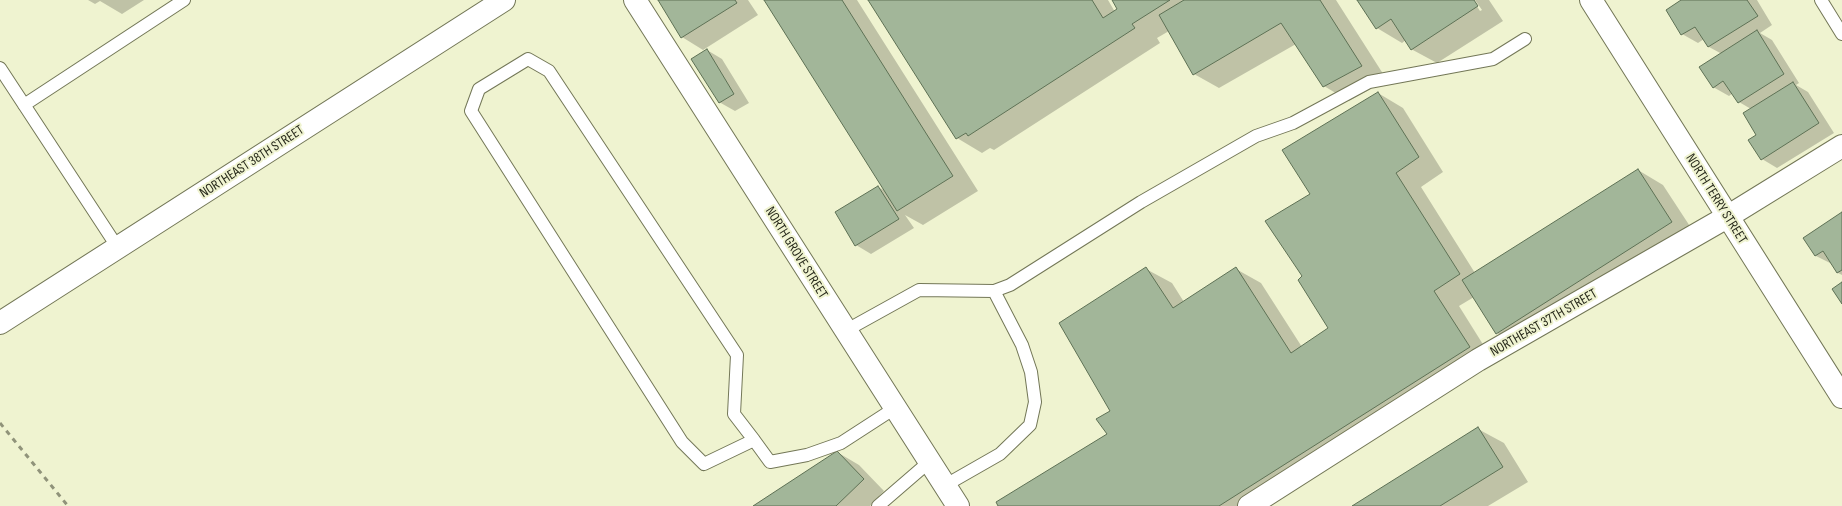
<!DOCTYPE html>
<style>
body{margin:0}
canvas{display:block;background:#eff3d0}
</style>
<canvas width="1842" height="506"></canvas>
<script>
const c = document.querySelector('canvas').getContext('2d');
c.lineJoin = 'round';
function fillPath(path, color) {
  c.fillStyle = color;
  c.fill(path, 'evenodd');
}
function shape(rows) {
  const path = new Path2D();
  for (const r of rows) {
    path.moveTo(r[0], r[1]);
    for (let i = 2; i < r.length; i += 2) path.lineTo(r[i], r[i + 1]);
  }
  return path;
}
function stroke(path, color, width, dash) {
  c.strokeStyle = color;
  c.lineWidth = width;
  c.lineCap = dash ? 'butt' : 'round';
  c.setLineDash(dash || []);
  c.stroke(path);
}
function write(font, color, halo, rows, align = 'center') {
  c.font = font + ' "Sofia Sans Condensed",sans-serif';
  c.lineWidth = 4;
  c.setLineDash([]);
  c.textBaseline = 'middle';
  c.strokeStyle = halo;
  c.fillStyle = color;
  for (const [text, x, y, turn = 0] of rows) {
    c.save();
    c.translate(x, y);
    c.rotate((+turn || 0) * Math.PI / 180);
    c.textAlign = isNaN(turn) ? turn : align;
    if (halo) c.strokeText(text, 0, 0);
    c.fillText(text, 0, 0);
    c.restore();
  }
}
fillPath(shape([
 [88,0,144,0,122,14,100,1,95,4],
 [659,0,748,0,758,15,703,50,682,37],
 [765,0,857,0,978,191,923,225,905,215,914,228,871,254,856,245,878,187,886,191],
 [869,0,1108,0,1115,12,1119,9,1113,0,1336,0,1387,80,1349,101,1324,86,1296,44,1219,88,1194,74,1169,31,1157,38,1160,43,994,150,990,148,982,153,957,138],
 [1359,0,1473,0,1480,11,1482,10,1475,0,1489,0,1503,21,1437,63,1411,49,1406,40,1402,43,1377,28],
 [1681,0,1757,0,1772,25,1760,33,1772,40,1799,83,1796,85,1808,92,1834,133,1777,168,1762,159,1751,109,1739,102,1733,93,1729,96,1713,87,1722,54,1709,47,1704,39,1698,43,1682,34],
 [707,50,722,59,749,103,735,111,719,102],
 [1378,93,1403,108,1443,172,1421,187,1475,273,1638,170,1663,185,1697,237,1522,348,1497,333,1474,297,1459,306,1494,362,1267,506,999,506,1109,434,1111,411,1146,269,1172,283,1184,302,1236,269,1261,283,1302,347,1330,328,1304,277,1311,195],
 [1842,213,1842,275,1838,273,1832,264,1816,256,1804,238],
 [1478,429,1504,443,1528,482,1488,506,1353,506],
 [837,452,859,465,884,491,870,506,754,506]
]), '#0003');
const building = shape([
 [658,0,735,0,737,3,681,38,658,0],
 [764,0,842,0,953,176,897,211,764,0],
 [868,0,1092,0,1103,18,1117,9,1112,0,1170,0,1132,24,1135,28,968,136,966,133,956,139,868,0],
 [1184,0,1320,0,1362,66,1323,87,1281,23,1193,75,1159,15,1184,0],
 [1357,0,1474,0,1478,6,1411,50,1391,19,1376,29,1357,0],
 [1681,0,1747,0,1758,16,1708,47,1695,27,1681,35,1666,10,1681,0],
 [1757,30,1784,74,1738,103,1723,81,1713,88,1699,67,1757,30],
 [707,49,734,94,719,103,691,59,707,49],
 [1793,82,1819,123,1761,160,1748,140,1756,135,1743,113,1793,82],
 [1378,92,1419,157,1396,173,1460,274,1434,291,1470,347,1219,506,998,506,996,502,1107,434,1096,419,1110,411,1059,323,1146,267,1173,308,1236,267,1291,353,1328,328,1298,280,1302,276,1265,221,1310,194,1282,150,1378,92],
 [1638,169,1672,222,1496,334,1462,280,1638,169],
 [878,186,899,219,855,246,835,212,878,186],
 [1842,212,1842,270,1837,273,1823,251,1815,256,1803,238,1842,212],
 [1842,282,1842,304,1832,289,1842,282],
 [1478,427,1503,467,1440,506,1352,506,1478,427],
 [837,451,864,479,836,506,753,506,837,451]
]);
fillPath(building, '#a2b699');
stroke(building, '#5e7155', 1);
const lane = shape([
 [1821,0,1842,34],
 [0,68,118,248],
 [24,105,184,0],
 [845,331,919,290,994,291,1010,285,1141,202,1256,136,1293,123,1369,82,1493,59,1525,39],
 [754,440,704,464,682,442,471,111,479,89,528,59,549,71,737,355,734,414,754,440,770,462,807,455,841,443,895,408],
 [944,486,1000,454,1030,425,1035,402,1031,372,1022,345,994,291],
 [878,506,929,462]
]);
const street = shape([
 [635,0,958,506],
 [1591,0,1842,397],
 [0,323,504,0],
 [1249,506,1478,360,1727,217,1842,146]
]);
stroke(lane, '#737757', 14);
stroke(street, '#737757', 24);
stroke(lane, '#fff', 12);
stroke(street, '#fff', 22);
stroke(shape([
 [0,423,68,506]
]), '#90937a', 3, [5, 5]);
write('14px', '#26281a', '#eff3d0', [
 ["NORTHEAST 38TH STREET",252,162,-33],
 ["NORTH TERRY STREET",1716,199,58],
 ["NORTH GROVE STREET",796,253,58],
 ["NORTHEAST 37TH STREET",1544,323,-30]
]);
</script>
